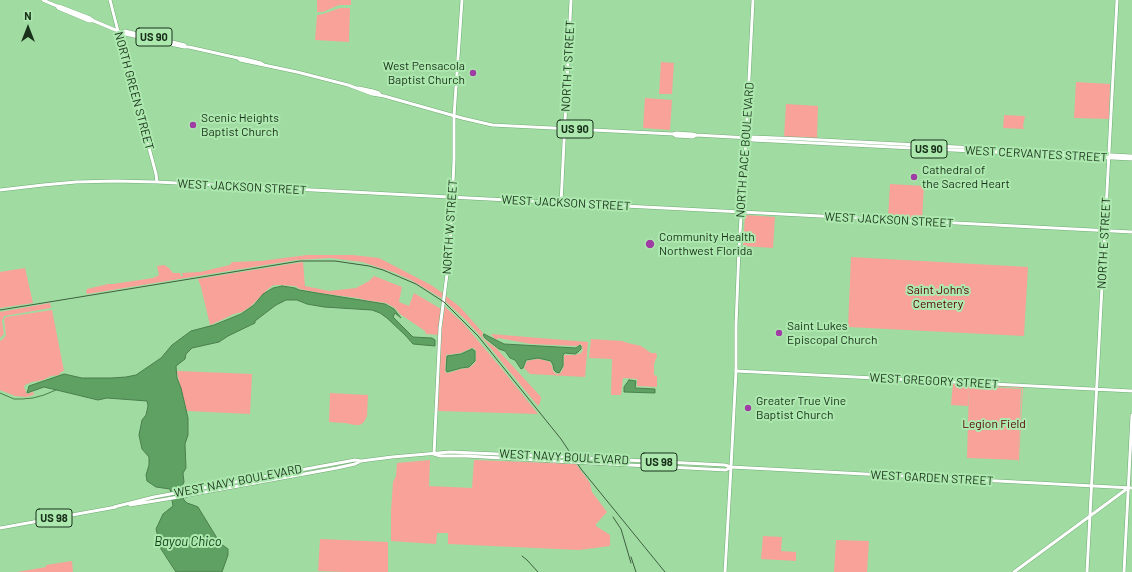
<!DOCTYPE html>
<style>
body{margin:0}
#map{position:relative;width:1132px;height:572px;overflow:hidden;background:#a0dca2;font-family:Barlow,sans-serif}
canvas{display:block}
.north{position:absolute;left:8px;top:8px;width:40px;height:40px;-webkit-text-stroke:3px #ade9af;paint-order:stroke;rotate:0deg;font-size:11px;font-weight:700;line-height:16px;text-align:center;color:#19311a}
.north::after{content:'';display:block;margin:auto;width:14px;height:18px;background:#19311a;clip-path:polygon(50% 0,100% 100%,50% 72%,0 100%)}
</style>
<div id="map">
<canvas width="1132" height="572"></canvas>
<div class="north">N</div>
</div>
<script>
const c = document.querySelector('canvas').getContext('2d');
c.lineJoin = 'round';
function fillPath(path, color) {
  c.fillStyle = color;
  c.fill(path, 'evenodd');
}
function shape(rows) {
  const path = new Path2D();
  for (const r of rows) {
    path.moveTo(r[0], r[1]);
    for (let i = 2; i < r.length; i += 2) path.lineTo(r[i], r[i + 1]);
  }
  return path;
}
function stroke(path, color, width, dash) {
  c.strokeStyle = color;
  c.lineWidth = width;
  c.lineCap = dash ? 'butt' : 'round';
  c.setLineDash(dash || []);
  c.stroke(path);
}
function write(font, color, halo, rows, align = 'center') {
  c.font = font + ' Barlow,sans-serif';
  c.lineWidth = 4;
  c.setLineDash([]);
  c.textBaseline = 'middle';
  c.strokeStyle = halo;
  c.fillStyle = color;
  for (const [text, x, y, turn = 0] of rows) {
    c.save();
    c.translate(x, y);
    c.rotate((+turn || 0) * Math.PI / 180);
    c.textAlign = isNaN(turn) ? turn : align;
    if (halo) c.strokeText(text, 0, 0);
    c.fillText(text, 0, 0);
    c.restore();
  }
}
fillPath(shape([
 [317,0,351,0,351,5,339,5,323,12,317,12],
 [340,8,350,8,349,42,315,40,317,15,323,14],
 [661,62,674,63,672,94,659,94],
 [1076,82,1110,84,1109,119,1074,118],
 [645,98,672,100,670,130,643,128],
 [786,104,818,106,817,138,784,137],
 [1004,115,1025,116,1023,126,1024,129,1003,128],
 [890,184,924,186,922,220,888,218],
 [745,215,775,217,773,248,743,246],
 [307,255,353,255,379,258,431,285,444,294,443,299,411,280,393,272,362,262,330,258,296,260,87,294,86,292,87,289,108,284,113,284,153,278,159,275,157,266,164,265,169,268,173,273,180,273,181,276,183,276,182,273,200,272,230,265,232,262,261,261],
 [851,257,1028,267,1024,336,848,327],
 [303,262,305,286,329,291,356,288,369,281,374,276,402,287,399,302,409,306,414,293,441,309,439,335,426,334,425,331,400,314,395,308,386,303,365,300,358,298,320,293,300,289,295,286,282,285,274,285,268,289,251,306,242,312,234,314,217,322,210,325,201,287,198,279],
 [25,268,33,303,0,308,0,272],
 [446,296,460,307,483,333,482,336,484,339,497,349,541,397,540,403,538,406,483,339,466,320,445,301],
 [50,303,51,308,4,316,2,321,4,334,0,338,0,312],
 [444,306,463,323,502,369,538,414,437,411,442,328],
 [472,348,474,348,476,351,476,361,474,364,469,368,461,369,449,373,446,373,445,370,446,355,460,353],
 [52,310,64,371,61,372,59,375,51,376,43,380,32,382,25,385,24,387,26,392,27,394,33,392,34,394,33,395,26,397,15,396,0,390,0,341,3,339,6,335,4,319,6,317],
 [491,334,588,342,585,377,530,374,524,368,527,361,538,359,543,360,550,362,552,366,553,371,556,374,559,374,562,371,564,366,564,356,565,355,575,355,578,354,580,354,583,350,582,346,581,344,577,346,531,344,504,339,498,338,496,340],
 [591,339,622,341,628,343,641,346,651,353,656,353,657,356,654,364,654,375,657,376,657,387,637,386,637,379,623,378,621,395,611,395,612,359,589,358],
 [178,371,252,374,250,414,187,411,179,381,177,372],
 [953,383,1023,387,1019,461,1018,461,1022,389,1021,388,970,385,969,386,968,406,951,405],
 [969,386,1021,389,1018,460,967,458],
 [330,393,368,395,367,416,364,422,360,425,355,425,345,423,329,422],
 [430,460,429,486,472,488,474,460,576,464,590,483,592,492,607,512,596,524,596,526,610,535,610,546,579,550,448,544,448,533,437,533,436,544,391,541,391,511,393,482,396,476,397,463],
 [763,536,782,537,781,551,796,552,796,561,761,559],
 [320,539,388,542,388,572,347,572,318,571],
 [836,540,869,541,867,572,834,572],
 [72,561,73,572,17,572,46,567,46,565]
]), '#f8a29a');
const water = shape([
 [282,286,295,288,299,290,323,294,385,304,394,309,401,318,395,313,393,317,413,337,432,338,435,340,435,346,413,344,406,336,387,318,380,313,372,310,324,307,307,304,297,300,286,300,276,305,255,321,255,323,228,336,219,342,192,348,186,354,185,359,176,366,177,378,181,388,188,418,188,435,185,444,186,468,183,473,184,482,182,486,181,490,184,500,187,503,193,505,198,507,220,543,228,549,228,555,222,572,176,572,172,566,161,549,156,529,163,514,173,506,170,489,156,487,147,481,146,475,149,465,149,457,142,449,139,435,142,420,146,415,148,406,147,401,107,398,98,400,44,387,27,393,29,386,64,374,82,378,111,378,126,377,136,375,161,358,172,345,191,331,214,325,241,314,254,305,263,294,273,288,282,286],
 [484,334,504,344,576,348,580,345,581,346,581,349,577,353,575,354,565,353,563,355,563,366,559,373,556,372,554,370,553,365,551,361,538,358,526,360,523,368,521,369,515,360,510,358,505,351,499,349,485,338,483,335,484,334],
 [472,349,475,351,475,361,469,367,461,368,447,372,446,370,447,356,461,354,472,349],
 [629,380,636,381,635,388,655,389,655,393,624,392,624,387,629,380]
]);
fillPath(water, '#5fa163');
stroke(water, '#4a7f4d', 1);
stroke(shape([
 [0,393,14,399,22,399,33,398,44,395,56,390]
]), '#4a7f4d', 1);
const secondary = shape([
 [110,0,120,39,156,174,157,182],
 [746,138,753,0],
 [0,190,43,185,76,182,115,181,157,182,1132,232],
 [561,203,571,0],
 [736,371,1132,391],
 [434,454,440,328,450,251,454,160,454,116,462,0],
 [725,572,731,467],
 [1014,572,1128,488],
 [1087,572,1117,0],
 [1124,572,1132,415]
]);
const primary = shape([
 [43,0,57,6,58,8,89,21,94,21],
 [57,6,59,6,90,18,94,21,125,34,184,47,189,47,238,58,240,60,297,72,348,85,372,94,384,96,462,118,492,125,673,134,676,133,692,134,696,135,750,138,752,137,802,139,1132,156],
 [122,32,125,31,185,45],
 [238,58,241,58,261,63,264,65],
 [356,88,359,88,373,91,379,93,380,95],
 [673,134,676,136,693,137,696,135],
 [750,138,752,140,1132,159],
 [434,454,440,456,466,456,572,462],
 [586,458,725,465,731,467,1132,488],
 [590,463,726,470,731,467],
 [731,467,736,371,736,325,739,249,746,138],
 [130,505,167,499,337,468,355,464,361,461],
 [114,507,154,497,355,460,361,461,392,457,450,452,569,457],
 [0,528,116,507]
]);
stroke(secondary, '#70aa72', 4);
stroke(primary, '#70aa72', 4);
stroke(secondary, '#fff', 3);
stroke(primary, '#fff', 3);
stroke(shape([
 [0,310,300,261,335,261,369,266,383,270,416,284,444,302,478,336,561,439,581,469,665,572],
 [613,517,621,529,631,563],
 [522,556,527,560,538,572],
 [631,557,636,572]
]), '#3e5f3f', 1);
const primaryBridge = shape([
 [569,457,586,458],
 [572,462,590,463]
]);
stroke(primaryBridge, '#70aa72', 4, []);
stroke(primaryBridge, '#fff', 3);
for (const [x, y, r, color] of [
 [473,73,4,"#9f3da5"],
 [193,125,4,"#9f3da5"],
 [914,177,4,"#9f3da5"],
 [650,244,5,"#9f3da5"],
 [779,333,4,"#9f3da5"],
 [748,408,4,"#9f3da5"]
]) {
  const dot = new Path2D();
  dot.arc(x, y, r, 0, 2 * Math.PI);
  c.fillStyle = color;
  c.fill(dot);
  stroke(dot, '#ade9af', 1.5);
}
for (const [x, y, w] of [
 [154,37,36],
 [575,129,36],
 [929,149,36],
 [659,462,36],
 [54,518,36]
]) {
  const box = new Path2D();
  box.roundRect(x - w / 2, y - 9, w, 18, 3);
  c.fillStyle = '#ade9af';
  c.fill(box);
  stroke(box, '#19311a', 1);
}
write('bold 11px', '#19311a', null, [
 ["US 90",154,37],
 ["US 90",575,129],
 ["US 90",929,149],
 ["US 98",659,462],
 ["US 98",54,518]
]);
write('12px', '#19311a', '#ade9af', [
 ["West Pensacola",465,66,"right"],
 ["Baptist Church",465,80,"right"],
 ["Scenic Heights",201,118],
 ["Baptist Church",201,132],
 ["Cathedral of",922,170],
 ["the Sacred Heart",922,184],
 ["Community Health",659,237],
 ["Northwest Florida",659,251],
 ["Saint Lukes",787,326],
 ["Episcopal Church",787,340],
 ["Greater True Vine",756,401],
 ["Baptist Church",756,415]
], 'left');
write('12px', '#19311a', '#ade9af', [
 ["NORTH T STREET",568,66,-87],
 ["NORTH GREEN STREET",134,91,75],
 ["NORTH PACE BOULEVARD",745,150,-86],
 ["WEST CERVANTES STREET",1036,154,3],
 ["WEST JACKSON STREET",242,187,3],
 ["WEST JACKSON STREET",566,203,3],
 ["WEST JACKSON STREET",889,220,3],
 ["NORTH W STREET",450,227,-86],
 ["NORTH E STREET",1104,243,-87],
 ["WEST GREGORY STREET",934,381,3],
 ["WEST NAVY BOULEVARD",564,457,3],
 ["WEST GARDEN STREET",932,478,3],
 ["WEST NAVY BOULEVARD",238,481,-11]
]);
write('12px', '#550006', '#ade9af', [
 ["Saint John's",938,290],
 ["Cemetery",938,304],
 ["Legion Field",994,424]
]);
write('italic 13px', '#0e3f15', '#ade9af', [
 ["Bayou Chico",188,542]
]);
</script>
